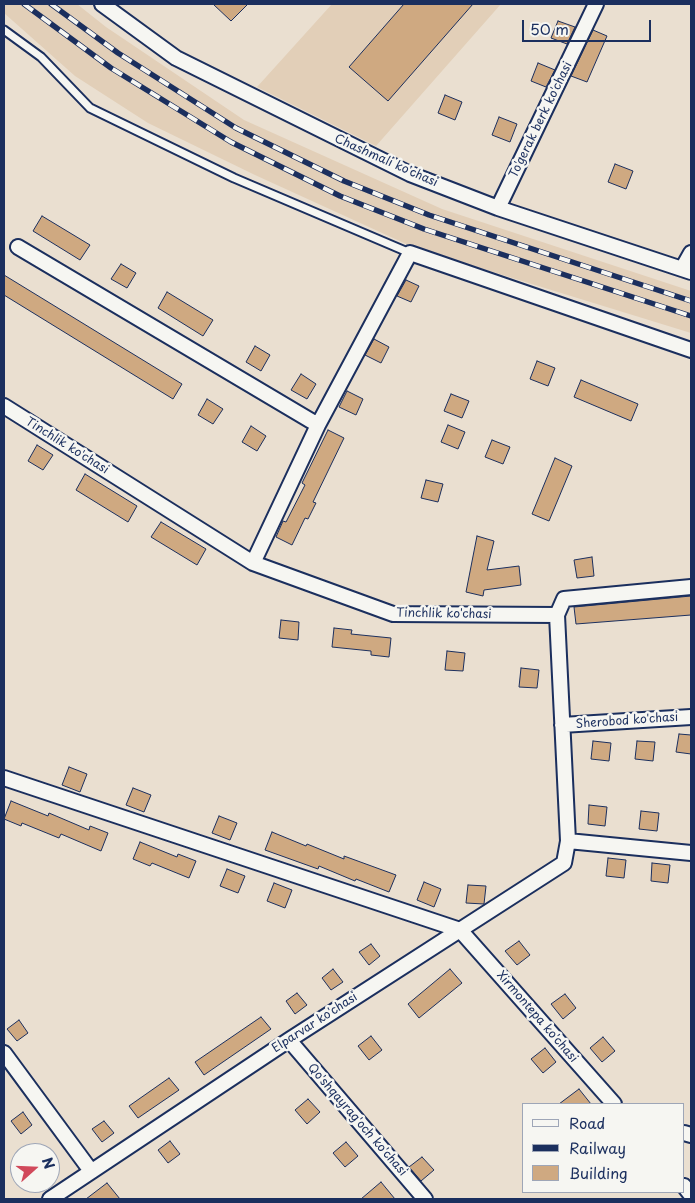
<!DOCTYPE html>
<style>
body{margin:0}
#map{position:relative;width:695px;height:1203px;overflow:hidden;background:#eadfd0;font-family:"Playpen Sans",sans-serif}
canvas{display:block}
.frame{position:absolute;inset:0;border:5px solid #1b2f5e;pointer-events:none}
.legend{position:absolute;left:522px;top:1103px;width:162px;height:90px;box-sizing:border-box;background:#f6f6f2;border:1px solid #9ea6b7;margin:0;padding:6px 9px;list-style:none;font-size:15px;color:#1b2f5e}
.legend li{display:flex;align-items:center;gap:10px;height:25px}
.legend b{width:25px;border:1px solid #9ea6b7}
.north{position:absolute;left:10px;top:1143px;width:50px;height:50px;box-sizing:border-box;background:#f6f6f2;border:1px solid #9ea6b7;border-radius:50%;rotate:70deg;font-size:14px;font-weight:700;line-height:20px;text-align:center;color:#1b2f5e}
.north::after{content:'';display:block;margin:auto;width:18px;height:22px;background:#d1495b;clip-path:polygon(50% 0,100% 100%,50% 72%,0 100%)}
.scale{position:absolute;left:522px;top:20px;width:129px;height:22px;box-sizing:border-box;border:2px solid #1b2f5e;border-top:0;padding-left:6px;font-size:15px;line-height:18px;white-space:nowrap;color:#1b2f5e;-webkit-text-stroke:4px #f6f6f2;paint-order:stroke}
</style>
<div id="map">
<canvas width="695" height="1203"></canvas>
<div class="frame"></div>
<ul class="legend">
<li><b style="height:6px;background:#f6f6f2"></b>Road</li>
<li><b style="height:6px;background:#1b2f5e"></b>Railway</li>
<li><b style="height:14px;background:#cfa981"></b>Building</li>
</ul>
<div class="north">N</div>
<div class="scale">50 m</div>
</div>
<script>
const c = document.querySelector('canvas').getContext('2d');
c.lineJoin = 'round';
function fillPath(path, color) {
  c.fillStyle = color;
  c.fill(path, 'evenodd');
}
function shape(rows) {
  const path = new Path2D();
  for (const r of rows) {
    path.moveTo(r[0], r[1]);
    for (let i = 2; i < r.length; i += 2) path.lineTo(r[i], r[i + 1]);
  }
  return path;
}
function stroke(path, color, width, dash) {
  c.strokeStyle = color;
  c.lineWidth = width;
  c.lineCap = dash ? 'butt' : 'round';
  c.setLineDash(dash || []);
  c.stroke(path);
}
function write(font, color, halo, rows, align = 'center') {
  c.font = font + ' "Playpen Sans",sans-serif';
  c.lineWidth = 5;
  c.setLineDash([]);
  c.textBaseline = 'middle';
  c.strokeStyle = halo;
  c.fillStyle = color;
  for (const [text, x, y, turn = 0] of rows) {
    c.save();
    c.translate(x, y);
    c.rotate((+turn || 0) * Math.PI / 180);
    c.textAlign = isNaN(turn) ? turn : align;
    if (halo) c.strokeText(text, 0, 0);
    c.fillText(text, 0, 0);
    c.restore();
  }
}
fillPath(shape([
 [4,4,77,4,106,27,244,120,442,209,691,291,691,333,415,248,255,175,148,123,75,76,4,13],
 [332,4,501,4,376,146,257,87]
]), '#e2cfb8');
const building = shape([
 [213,4,248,4,231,21,213,4],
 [404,4,473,4,388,101,349,67,404,4],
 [558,21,575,27,567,44,551,38,558,21],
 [593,30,607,36,587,82,571,76,593,30],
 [538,63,555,70,546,87,531,81,538,63],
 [445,95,462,102,455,120,438,113,445,95],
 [499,117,517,124,510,142,492,135,499,117],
 [615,164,633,171,626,189,608,182,615,164],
 [42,216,90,245,80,260,33,231,42,216],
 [121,264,136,273,127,288,111,279,121,264],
 [4,275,182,384,173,399,4,295,4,275],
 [406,280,419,286,411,302,397,296,406,280],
 [167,292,213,320,203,336,158,308,167,292],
 [374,339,389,347,381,363,365,355,374,339],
 [255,346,270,355,261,371,246,362,255,346],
 [537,361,555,368,548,386,530,379,537,361],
 [301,374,316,384,307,399,291,390,301,374],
 [581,380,638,404,631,421,574,397,581,380],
 [347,391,363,399,356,415,339,407,347,391],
 [451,394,469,401,462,418,444,411,451,394],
 [207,399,223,409,213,424,198,415,207,399],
 [448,425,465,432,458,449,441,442,448,425],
 [251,426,266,436,257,451,242,442,251,426],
 [328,430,344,438,313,502,316,503,308,519,305,518,292,545,276,537,283,521,286,522,305,485,302,483,328,430],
 [492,440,510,447,503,464,485,457,492,440],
 [37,445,53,455,43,470,28,461,37,445],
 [555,458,572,466,549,521,532,514,555,458],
 [85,474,137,506,128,522,76,490,85,474],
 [426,480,443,484,438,502,421,498,426,480],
 [161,522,206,549,197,565,151,537,161,522],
 [477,536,494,541,487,570,519,566,521,585,484,590,483,596,466,592,477,536],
 [592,557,594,576,577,578,574,560,592,557],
 [691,596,691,615,576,624,574,607,691,596],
 [281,620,299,622,298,640,279,638,281,620],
 [334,628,352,630,351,634,391,638,389,657,371,655,371,651,332,647,334,628],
 [447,651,465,653,463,671,445,670,447,651],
 [521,668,539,670,537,688,519,687,521,668],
 [679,734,691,735,691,754,676,752,679,734],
 [593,741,611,743,609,761,591,759,593,741],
 [637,741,655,742,653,761,635,759,637,741],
 [69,767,87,774,80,792,62,785,69,767],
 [133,788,151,795,144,812,126,805,133,788],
 [11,801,48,816,49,813,89,830,90,826,108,833,101,851,61,834,59,838,22,823,21,826,4,819,11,801],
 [589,805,607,807,605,826,588,824,589,805],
 [641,811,659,813,657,831,639,829,641,811],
 [219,816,237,823,230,840,212,833,219,816],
 [272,832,306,846,307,844,344,859,344,856,396,875,389,892,356,879,355,881,319,866,318,869,265,850,272,832],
 [140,842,177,857,178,854,196,861,189,878,152,863,150,866,133,859,140,842],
 [608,858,626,860,624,878,606,876,608,858],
 [652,863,670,865,668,883,651,881,652,863],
 [227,869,245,876,238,893,220,886,227,869],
 [424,882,441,889,434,907,417,900,424,882],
 [274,883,292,890,285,908,267,901,274,883],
 [468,885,486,886,484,904,466,903,468,885],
 [519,941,530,955,517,965,505,951,519,941],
 [371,944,380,956,369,965,359,952,371,944],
 [333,969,343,982,331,990,322,978,333,969],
 [450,969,462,983,419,1018,408,1004,450,969],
 [297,993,307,1005,295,1014,286,1001,297,993],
 [565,994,576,1008,563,1019,551,1004,565,994],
 [261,1017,271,1029,204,1075,195,1062,261,1017],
 [19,1020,28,1033,17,1041,7,1029,19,1020],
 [371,1036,382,1050,369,1060,358,1046,371,1036],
 [603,1037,615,1051,602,1062,590,1048,603,1037],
 [545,1048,556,1062,543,1073,531,1059,545,1048],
 [169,1078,179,1090,138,1118,129,1106,169,1078],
 [579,1089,591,1104,559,1104,579,1089],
 [308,1099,320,1112,307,1124,295,1110,308,1099],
 [23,1112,32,1125,21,1134,11,1121,23,1112],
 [104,1121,114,1133,102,1142,92,1129,104,1121],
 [170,1141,180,1154,168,1163,158,1150,170,1141],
 [346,1142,358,1156,345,1167,333,1153,346,1142],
 [422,1157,434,1170,421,1181,409,1167,422,1157],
 [381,1182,395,1199,361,1199,381,1182],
 [107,1183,120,1199,86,1199,107,1183]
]);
fillPath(building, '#cfa981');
stroke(building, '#1b2f5e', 1);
const service = shape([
 [4,30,41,57,90,108,234,178,410,253]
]);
const minor = shape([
 [102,4,176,58,410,174,498,208,691,272],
 [498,208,596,4],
 [18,247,318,425,253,563],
 [682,269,691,253],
 [4,406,253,563,393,614,557,615,568,841,691,853],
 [318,425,410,253,691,350],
 [557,615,564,599,691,587],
 [562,725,691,717],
 [4,778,460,930,614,1104],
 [289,1040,425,1199],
 [4,1053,91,1171],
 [684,1133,691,1135],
 [684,1186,691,1195],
 [50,1199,289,1040,564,863,568,841]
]);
stroke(service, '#1b2f5e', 11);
stroke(minor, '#1b2f5e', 18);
stroke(service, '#f6f6f2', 7);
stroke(minor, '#f6f6f2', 14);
const rail = shape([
 [24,4,111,68,231,142,340,196,424,229,691,316],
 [51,4,118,53,236,128,344,181,429,215,691,301]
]);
stroke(rail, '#1b2f5e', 5.5);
stroke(rail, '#f6f6f2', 4, [11]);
write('12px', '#1b2f5e', '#f6f6f2', [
 ["To'gerak berk ko'chasi",541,120,-64],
 ["Chashmali ko'chasi",386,161,24],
 ["Tinchlik ko'chasi",67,446,32],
 ["Tinchlik ko'chasi",444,614,1],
 ["Sherobod ko'chasi",627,721,-4],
 ["Xirmontepa ko'chasi",537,1017,49],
 ["Elparvar ko'chasi",315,1023,-33],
 ["Qo'shqayrag'och ko'chasi",357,1120,49]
]);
</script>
